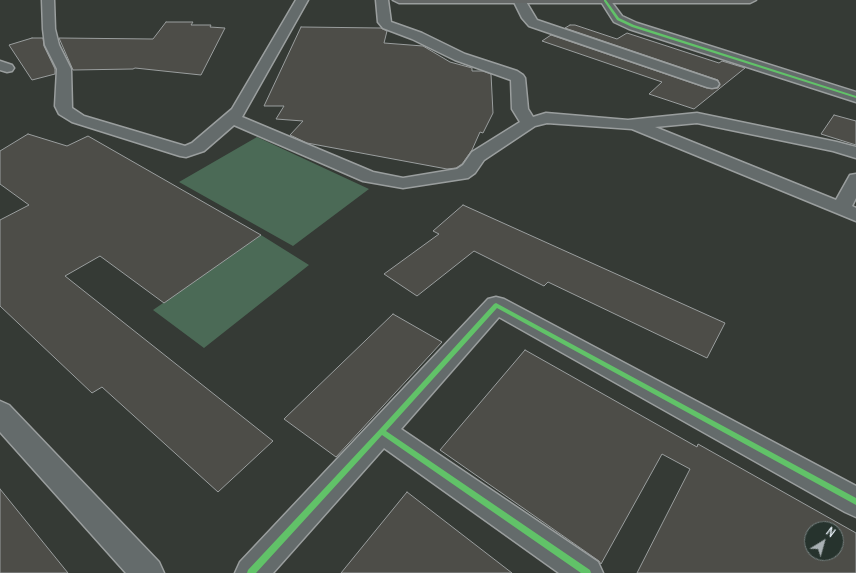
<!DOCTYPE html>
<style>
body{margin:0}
#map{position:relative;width:856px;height:573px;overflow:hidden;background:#353a35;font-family:Delius,sans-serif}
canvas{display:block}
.north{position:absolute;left:804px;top:521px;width:40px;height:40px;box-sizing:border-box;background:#26332d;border:1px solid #747f7e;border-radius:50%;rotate:37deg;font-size:11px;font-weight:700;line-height:16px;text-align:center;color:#e8f1f8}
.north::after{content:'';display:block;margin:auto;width:14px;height:18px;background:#a9b1b4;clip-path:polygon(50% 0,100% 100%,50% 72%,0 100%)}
</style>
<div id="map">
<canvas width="856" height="573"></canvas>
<div class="north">N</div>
</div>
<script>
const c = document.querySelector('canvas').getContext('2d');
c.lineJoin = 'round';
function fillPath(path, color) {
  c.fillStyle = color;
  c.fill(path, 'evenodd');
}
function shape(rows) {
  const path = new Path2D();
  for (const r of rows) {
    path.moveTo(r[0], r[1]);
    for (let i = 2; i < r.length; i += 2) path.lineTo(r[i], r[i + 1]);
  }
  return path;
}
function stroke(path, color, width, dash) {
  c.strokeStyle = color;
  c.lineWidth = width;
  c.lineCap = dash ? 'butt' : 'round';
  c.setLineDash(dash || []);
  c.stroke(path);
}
fillPath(shape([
 [257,137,369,189,293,246,179,182],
 [261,235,309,265,204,348,153,310]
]), '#4b6a56');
const building = shape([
 [166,22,193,22,191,25,211,25,210,27,225,28,201,75,135,68,133,69,73,70,59,38,153,39,166,22],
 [570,25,575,25,617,39,627,33,719,63,722,61,745,68,694,109,649,94,662,82,542,41,551,35,707,88,718,88,720,85,718,80,565,28,570,25],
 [301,27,381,28,387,31,384,43,423,46,450,62,472,68,472,71,483,71,491,74,493,113,483,133,480,132,472,150,462,164,456,168,447,169,307,143,290,135,303,121,276,119,284,106,264,106,301,27],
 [32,38,43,38,44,46,55,69,55,74,32,80,9,45,32,38],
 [834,115,856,121,856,145,821,134,834,115],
 [28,134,67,146,88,136,261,235,164,303,100,256,65,276,273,441,218,492,102,387,92,393,0,306,0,220,29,205,0,184,0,151,28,134],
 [463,205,725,323,707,358,548,282,544,286,474,251,417,296,384,274,439,234,433,231,463,205],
 [393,314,442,342,336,457,284,419,393,314],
 [525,350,697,447,698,444,856,533,856,573,637,573,690,469,662,454,601,564,599,561,440,450,525,350],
 [812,529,836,529,836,553,812,553,812,529],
 [0,489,68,573,0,573,0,489],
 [407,492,512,573,341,573,407,492]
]);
fillPath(building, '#4d4d48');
stroke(building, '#9a9e9e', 1);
const minor = shape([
 [42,0,54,0,55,29,59,45,71,69,72,108,84,116,185,146,192,143,232,109,296,0,308,0,242,117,373,172,403,178,457,169,463,165,472,152,520,122,512,109,511,80,455,60,412,39,383,28,378,22,376,0,388,0,391,22,422,33,465,54,517,71,523,75,525,78,528,109,533,117,546,113,628,120,697,113,837,142,856,147,856,158,833,151,697,123,655,127,836,200,850,175,856,174,856,198,852,206,856,208,856,221,632,129,547,123,535,126,484,160,475,173,468,178,403,188,363,181,234,125,204,151,186,157,180,156,72,122,59,114,55,106,57,69,45,45,43,29,42,0],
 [513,0,525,0,537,20,717,81,719,84,717,87,712,88,707,87,529,26,522,18,513,0],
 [600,0,610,0,622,16,637,23,856,92,856,102,629,29,614,22,600,0],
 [0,61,12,65,14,68,12,71,7,72,0,70,0,61],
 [496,297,504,299,856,486,856,517,845,512,499,317,401,429,598,562,603,573,559,573,384,448,273,573,235,573,240,562,488,299,496,297],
 [0,401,9,405,159,562,164,573,126,573,0,432,0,401]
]);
const major = shape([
 [393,0,756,0,750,3,399,3,393,0]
]);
stroke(minor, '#9a9e9e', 3);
stroke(major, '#9a9e9e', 3);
fillPath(minor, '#646b6b');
fillPath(major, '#646766');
fillPath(shape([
 [604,0,606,0,619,18,634,25,856,96,856,98,632,27,617,20,604,1,604,0],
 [496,303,856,498,856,505,497,308,386,431,590,570,591,573,581,573,382,435,256,573,247,573,248,570,380,429,494,304,496,303]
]), '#61c268');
</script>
